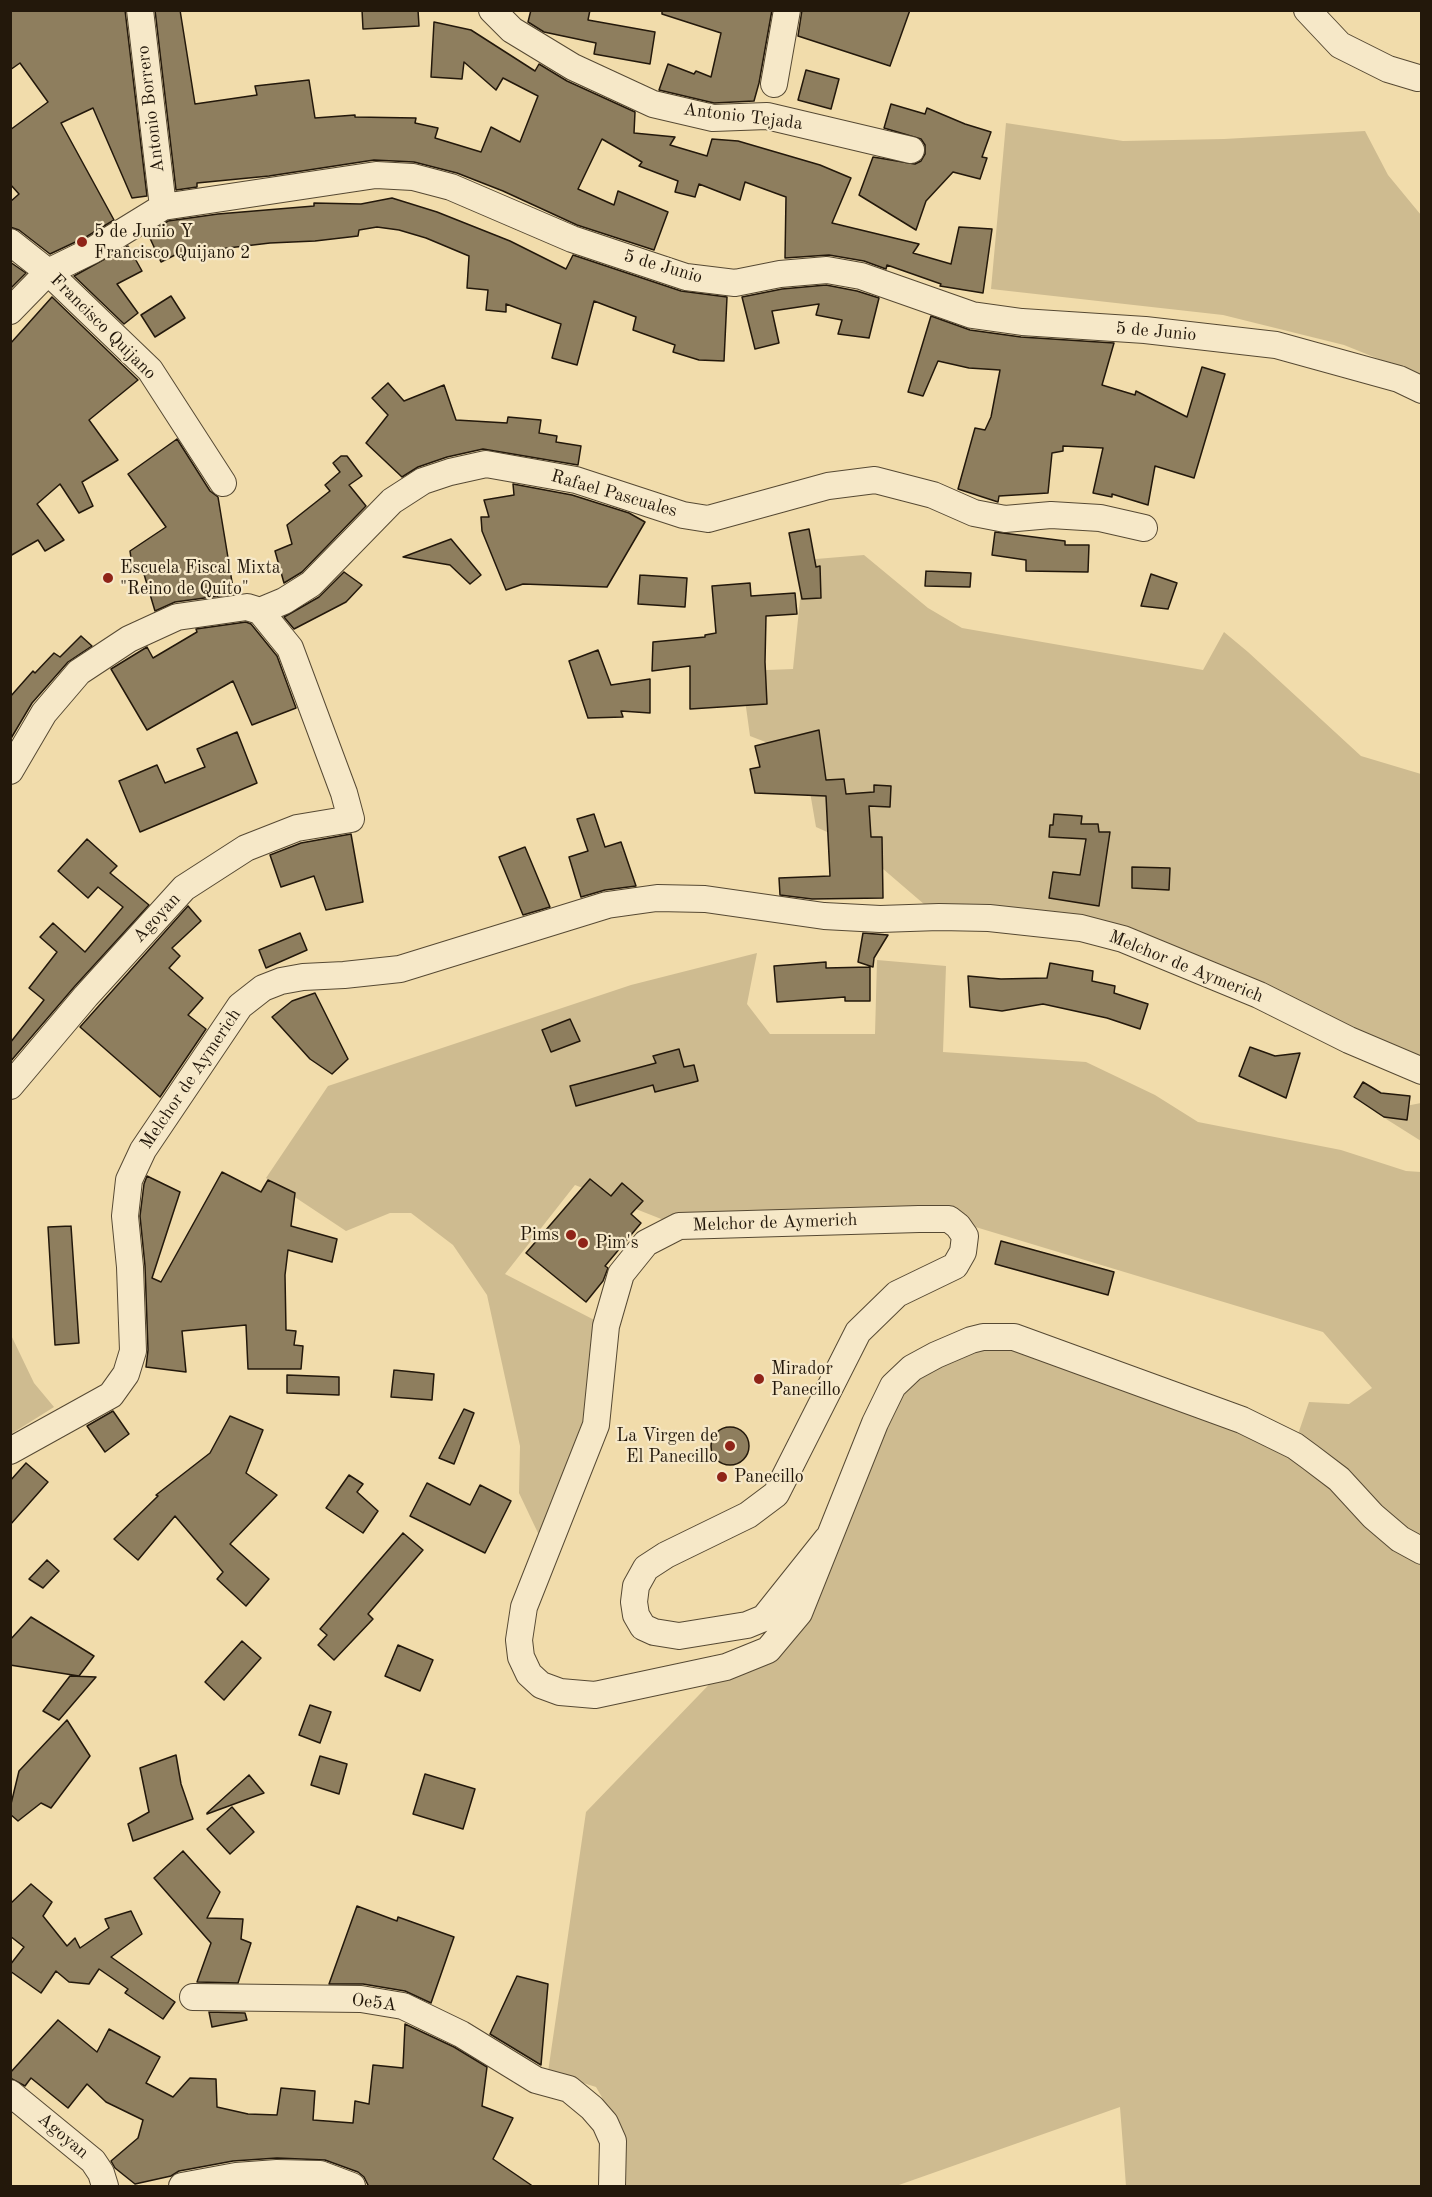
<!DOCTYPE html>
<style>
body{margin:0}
#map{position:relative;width:1432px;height:2197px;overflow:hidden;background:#f1dcab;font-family:"Old Standard TT",serif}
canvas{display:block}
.frame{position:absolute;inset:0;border:12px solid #23180b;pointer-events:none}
</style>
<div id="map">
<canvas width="1432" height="2197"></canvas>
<div class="frame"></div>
</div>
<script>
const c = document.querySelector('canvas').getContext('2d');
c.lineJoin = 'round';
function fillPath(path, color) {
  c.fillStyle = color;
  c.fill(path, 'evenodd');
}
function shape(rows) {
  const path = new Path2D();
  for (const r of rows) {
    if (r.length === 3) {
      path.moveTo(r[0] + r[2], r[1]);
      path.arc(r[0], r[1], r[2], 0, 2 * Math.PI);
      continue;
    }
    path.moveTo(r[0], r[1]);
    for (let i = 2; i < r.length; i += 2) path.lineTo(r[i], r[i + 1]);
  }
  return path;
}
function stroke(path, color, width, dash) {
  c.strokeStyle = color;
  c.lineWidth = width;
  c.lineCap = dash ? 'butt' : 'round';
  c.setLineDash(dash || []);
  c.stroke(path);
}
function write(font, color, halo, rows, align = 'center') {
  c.font = font + ' "Old Standard TT",serif';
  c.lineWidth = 4.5;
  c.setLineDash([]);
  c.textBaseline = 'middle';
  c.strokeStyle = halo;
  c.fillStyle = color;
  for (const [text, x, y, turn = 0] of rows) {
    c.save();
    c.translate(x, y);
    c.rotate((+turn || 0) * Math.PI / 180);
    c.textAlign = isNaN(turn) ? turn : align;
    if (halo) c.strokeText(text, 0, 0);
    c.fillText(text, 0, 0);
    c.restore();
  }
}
fillPath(shape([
 [1006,123,1123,141,1224,139,1365,131,1388,175,1421,215,1421,376,1344,345,1223,315,991,289],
 [864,555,928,608,962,628,1203,670,1224,632,1248,652,1361,756,1421,774,1421,1070,1123,939,939,917,854,844,816,827,804,757,750,736,741,671,793,669,804,560],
 [757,953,747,1004,770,1034,875,1034,877,960,946,966,943,1052,1086,1062,1155,1095,1198,1122,1341,1150,1406,1171,1421,1172,1421,2186,1126,2186,1120,2107,896,2186,622,2186,626,2139,596,2087,548,2072,586,1812,726,1667,768,1650,893,1386,997,1336,1294,1446,1309,1402,1349,1404,1372,1388,1323,1332,949,1219,679,1226,575,1185,505,1274,606,1326,596,1425,547,1552,519,1493,520,1446,487,1295,453,1245,411,1213,390,1213,346,1231,266,1178,328,1086,631,985],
 [1421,1103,1421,1141,1375,1112],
 [10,1333,34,1383,54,1407,11,1434]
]), '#cebb90');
const building = shape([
 [10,10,125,10,147,196,132,198,93,108,61,123,114,220,86,237,50,254,19,230,10,227,10,202,19,194,10,184,10,130,48,102,20,63,10,70,10,10],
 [155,10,180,10,195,104,257,95,255,86,309,80,315,118,355,115,355,117,416,118,415,123,438,128,435,138,481,152,491,127,520,142,538,96,503,78,496,90,464,62,462,79,431,77,434,22,471,30,535,71,539,64,567,81,635,112,634,133,675,137,670,145,707,156,712,139,738,141,820,165,851,178,832,223,919,244,913,253,951,264,959,227,992,229,983,293,940,286,941,284,887,265,886,269,864,261,829,255,785,258,786,197,745,182,740,200,699,184,695,197,675,192,678,181,639,166,642,162,602,139,578,189,614,205,618,191,668,212,654,250,577,225,503,191,457,173,414,162,374,160,269,176,197,183,197,187,176,190,155,10],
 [362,10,418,10,419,26,363,29,362,10],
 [531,10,590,10,588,20,655,32,650,64,594,54,596,43,544,32,528,22,531,10],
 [662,10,772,10,759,83,754,101,714,103,659,90,668,64,694,74,696,71,711,77,721,33,662,14,662,10],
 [802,10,910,10,890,66,798,36,802,10],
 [806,70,839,79,831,109,798,100,806,70],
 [891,104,925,114,927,108,965,124,991,132,982,157,987,158,980,179,953,172,926,201,916,230,859,195,873,157,915,164,921,161,925,154,925,145,921,139,884,128,891,104],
 [392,198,437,212,510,241,566,269,573,255,681,291,727,297,724,361,699,360,673,352,675,345,633,330,636,317,594,301,577,365,552,358,561,324,506,304,506,312,486,310,488,290,467,288,469,256,426,238,399,230,377,227,359,230,358,236,315,241,270,243,177,254,161,262,148,234,168,221,218,214,314,206,314,203,361,204,392,198],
 [128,246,142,271,117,284,138,313,124,324,74,276,128,246],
 [10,262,26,273,10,289,10,262],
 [826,285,857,291,879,298,869,338,838,334,842,320,816,315,819,304,772,311,779,343,755,349,742,297,782,289,826,285],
 [171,296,185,318,155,337,141,315,171,296],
 [52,297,138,380,89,420,118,460,82,482,93,506,79,513,60,484,37,504,64,540,45,551,38,540,10,556,10,344,52,297],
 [931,316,970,330,1021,337,1114,343,1102,385,1135,395,1136,391,1187,417,1202,367,1225,374,1194,478,1155,466,1148,505,1112,494,1112,497,1093,493,1103,448,1063,446,1063,451,1052,453,1048,493,999,496,998,502,958,489,975,428,985,430,991,417,1000,370,969,368,938,361,923,396,908,392,931,316],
 [388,383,404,401,444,385,456,420,507,423,508,417,541,420,539,433,557,436,556,442,581,446,578,465,483,449,447,457,418,467,402,477,366,443,388,415,372,398,388,383],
 [177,439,210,491,218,497,234,594,175,602,155,611,141,564,132,565,130,551,166,527,128,474,177,439],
 [341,456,347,456,362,476,349,485,366,506,302,572,284,583,275,551,292,544,287,525,330,491,325,485,340,472,333,463,341,456],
 [513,484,572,495,629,513,645,522,607,587,523,584,506,590,482,531,481,517,489,517,484,500,514,495,513,484],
 [809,529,816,567,820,566,821,598,802,599,789,533,809,529],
 [995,532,1065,541,1065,545,1089,545,1088,572,1026,571,1026,560,992,555,995,532],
 [451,539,481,575,470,584,450,565,403,557,451,539],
 [926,571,971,573,970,587,925,586,926,571],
 [344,572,362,585,346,602,294,629,284,617,319,597,344,572],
 [1151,574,1177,583,1168,609,1141,606,1151,574],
 [640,575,687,578,685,607,638,604,640,575],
 [750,583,751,596,795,593,797,614,766,616,765,662,767,704,690,709,690,666,652,671,653,642,705,637,705,635,716,633,712,586,750,583],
 [246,622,251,624,277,656,296,708,252,725,233,681,147,730,111,669,147,647,153,658,197,632,196,629,246,622],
 [81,636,92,646,68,662,32,703,10,740,10,697,33,671,35,673,54,653,60,657,81,636],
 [598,650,611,685,650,679,650,713,621,711,623,717,588,718,569,661,598,650],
 [819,730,826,780,844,779,846,794,874,792,874,785,891,786,890,807,869,806,871,837,882,837,883,898,812,899,780,895,779,878,830,876,826,796,755,793,750,769,760,767,755,746,819,730],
 [237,732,257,783,140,832,119,781,157,765,165,783,205,767,197,749,237,732],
 [594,814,605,847,621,842,636,886,605,890,581,897,569,857,588,851,577,819,594,814],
 [1054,814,1082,816,1081,824,1098,824,1099,832,1110,832,1099,906,1049,898,1053,872,1080,875,1086,839,1049,837,1050,825,1053,825,1054,814],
 [351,834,363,902,326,910,314,876,281,887,270,855,301,843,351,834],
 [87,839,117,866,110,873,149,905,75,986,10,1062,10,1043,44,1000,29,988,57,952,40,937,53,923,85,952,123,907,98,887,88,898,58,871,87,839],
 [525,847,550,907,523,915,499,857,525,847],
 [1132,867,1170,868,1169,890,1132,888,1132,867],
 [188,906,201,921,172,948,180,956,169,968,203,998,188,1015,206,1029,160,1097,80,1027,188,906],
 [300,933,307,950,266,968,259,950,300,933],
 [863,933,888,935,874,958,873,967,858,962,863,933],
 [826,962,826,968,870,967,870,1001,845,1001,845,997,777,1002,774,966,826,962],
 [1050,963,1093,971,1092,981,1115,986,1114,993,1148,1004,1140,1029,1107,1018,1043,1004,1002,1011,970,1007,968,976,1001,979,1047,978,1050,963],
 [315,993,348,1059,332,1074,310,1059,272,1017,292,1001,315,993],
 [570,1019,580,1041,551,1052,542,1030,570,1019],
 [1250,1047,1275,1056,1300,1053,1286,1098,1239,1076,1250,1047],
 [679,1049,684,1067,694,1065,698,1081,655,1092,653,1085,576,1106,570,1086,656,1063,653,1056,679,1049],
 [1363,1082,1381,1093,1410,1096,1407,1120,1384,1117,1354,1097,1363,1082],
 [222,1172,261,1192,268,1180,295,1193,291,1226,337,1239,332,1262,288,1250,285,1275,286,1330,296,1331,294,1345,303,1346,301,1369,248,1369,246,1325,182,1331,186,1372,146,1367,148,1350,145,1266,140,1216,144,1184,147,1176,180,1192,152,1278,161,1282,222,1172],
 [590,1179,611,1196,622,1183,643,1201,631,1214,641,1223,605,1266,608,1268,603,1281,586,1302,526,1253,590,1179],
 [71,1226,79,1343,55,1345,48,1227,71,1226],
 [1001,1241,1114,1272,1108,1295,995,1264,1001,1241],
 [394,1370,434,1374,432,1400,391,1397,394,1370],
 [287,1375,339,1377,339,1395,287,1393,287,1375],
 [464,1409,474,1413,454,1464,439,1458,464,1409],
 [113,1411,129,1434,105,1452,87,1426,113,1411],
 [230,1416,263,1430,246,1473,277,1495,230,1544,269,1579,246,1606,217,1579,223,1572,175,1516,138,1560,114,1539,158,1496,156,1495,210,1453,230,1416],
 [730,1446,19],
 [26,1463,48,1482,10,1525,10,1481,26,1463],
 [349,1475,363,1484,357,1492,378,1511,363,1533,326,1508,349,1475],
 [427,1483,470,1505,480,1485,511,1501,485,1553,410,1516,427,1483],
 [403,1533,423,1550,368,1614,373,1619,334,1660,318,1645,327,1635,320,1629,403,1533],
 [47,1560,59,1571,43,1588,29,1579,47,1560],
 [31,1617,94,1656,79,1676,10,1665,10,1640,31,1617],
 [242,1641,261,1658,224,1700,205,1682,242,1641],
 [398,1645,433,1660,420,1691,385,1676,398,1645],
 [70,1676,96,1677,59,1720,43,1711,70,1676],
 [310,1705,331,1712,320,1743,299,1735,310,1705],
 [67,1720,90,1756,51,1808,41,1803,18,1821,10,1814,10,1808,19,1771,67,1720],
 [176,1755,181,1784,193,1819,133,1841,128,1824,149,1812,140,1768,176,1755],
 [320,1756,347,1764,339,1794,311,1785,320,1756],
 [425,1774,475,1789,463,1829,413,1814,425,1774],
 [249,1775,264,1793,207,1814,207,1813,249,1775],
 [232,1807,254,1832,230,1854,207,1829,232,1807],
 [183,1851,220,1892,207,1918,243,1919,241,1939,251,1943,238,1983,197,1982,211,1943,154,1878,183,1851],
 [31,1884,52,1902,43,1916,67,1946,75,1938,80,1948,109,1928,105,1919,131,1911,142,1934,111,1957,175,2002,163,2019,125,1993,128,1989,99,1969,89,1984,69,1982,56,1971,41,1993,10,1971,10,1965,24,1947,10,1936,10,1904,31,1884],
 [357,1906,397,1921,398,1917,454,1937,431,2003,405,1991,363,1984,329,1984,357,1906],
 [517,1976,548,1984,541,2065,490,2034,517,1976],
 [209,2012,245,2013,247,2020,212,2027,209,2012],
 [58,2020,97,2052,109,2029,160,2057,146,2083,173,2097,190,2078,216,2079,217,2107,248,2114,277,2115,281,2088,315,2091,313,2120,353,2123,355,2101,369,2104,373,2065,403,2068,405,2024,454,2047,487,2067,482,2106,513,2118,493,2159,534,2187,369,2187,364,2177,358,2172,325,2160,277,2158,233,2161,179,2171,171,2176,135,2184,115,2168,111,2161,138,2138,143,2120,106,2102,87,2084,68,2108,31,2078,25,2086,10,2078,10,2073,58,2020]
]);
fillPath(building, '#8e7e5e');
stroke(building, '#23180b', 1.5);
const minor = shape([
 [140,10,163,207],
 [492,10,512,30,573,67,653,104,713,118,767,116,911,150],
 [1307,10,1340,45,1388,69,1418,78],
 [774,84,787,10],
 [10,242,48,272,150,370,223,483],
 [10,311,48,272,93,250,163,207,376,175,413,177,451,187,572,239,686,277,735,283,780,274,827,270,861,276,972,315,1022,322,1145,330,1276,345,1399,379,1422,390],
 [10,771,44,713,79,672,129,639,177,617,247,607,260,611,284,601,311,584,392,501,423,481,450,472,486,464,576,480,683,515,708,519,828,486,875,480,933,495,974,513,1005,519,1051,515,1100,518,1144,528],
 [10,1086,86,996,184,888,246,848,297,828,351,819,344,793,290,648,260,611],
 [10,1451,111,1395,126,1374,133,1351,130,1267,125,1216,129,1180,143,1150,240,1006,263,988,281,981,303,977,344,975,400,969,607,905,657,898,705,899,824,916,880,919,939,917,989,918,1081,928,1123,939,1259,995,1349,1040,1422,1071],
 [827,1539,764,1618,747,1625,679,1636,654,1632,643,1627,636,1615,634,1602,636,1586,646,1568,666,1555,748,1515,776,1494,858,1332,897,1294,955,1266,963,1252,965,1236,958,1226,949,1219,919,1219,679,1226,646,1243,621,1274,606,1326,596,1425,524,1607,519,1640,521,1657,529,1674,541,1685,560,1692,595,1695,726,1667,768,1650,799,1613,875,1423,893,1386,912,1368,936,1355,971,1340,983,1337,1014,1337,1242,1420,1295,1446,1310,1457,1339,1479,1373,1516,1400,1539,1422,1551],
 [193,1997,361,1999,403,2006,461,2034,536,2080,569,2089,592,2108,605,2123,613,2141,612,2186],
 [10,2093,93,2161,101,2173,105,2186],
 [182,2186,236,2176,277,2173,320,2174,352,2186]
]);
stroke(minor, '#564933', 28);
stroke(minor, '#f6e8c8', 26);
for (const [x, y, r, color] of [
 [82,242,6,"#8f2418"],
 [108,578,6,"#8f2418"],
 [571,1235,6,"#8f2418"],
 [583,1243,6,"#8f2418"],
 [759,1379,6,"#8f2418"],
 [730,1446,6,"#8f2418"],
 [722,1477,6,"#8f2418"]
]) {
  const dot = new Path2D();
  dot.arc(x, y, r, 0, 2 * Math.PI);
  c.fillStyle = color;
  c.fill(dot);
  stroke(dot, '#f6e8c8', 2);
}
write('18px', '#23180b', '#f6e8c8', [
 ["Antonio Borrero",151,109,-97],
 ["Antonio Tejada",743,117,7],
 ["5 de Junio",663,267,16],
 ["Francisco Quijano",103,327,45],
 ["5 de Junio",1156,332,5],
 ["Rafael Pascuales",614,494,16],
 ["Agoyan",157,918,-47],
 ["Melchor de Aymerich",1186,967,22],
 ["Melchor de Aymerich",191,1079,-56],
 ["Melchor de Aymerich",775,1223,-2],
 ["Oe5A",374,2003,7],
 ["Agoyan",63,2136,40]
]);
write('18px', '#23180b', '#f6e8c8', [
 ["5 de Junio Y",94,232],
 ["Francisco Quijano 2",94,253],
 ["Escuela Fiscal Mixta",120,568],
 ["\"Reino de Quito\"",120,589],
 ["Pims",559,1235,"right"],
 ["Pim's",595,1243],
 ["Mirador",771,1369],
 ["Panecillo",771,1390],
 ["La Virgen de",718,1436,"right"],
 ["El Panecillo",718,1457,"right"],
 ["Panecillo",734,1477]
], 'left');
</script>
